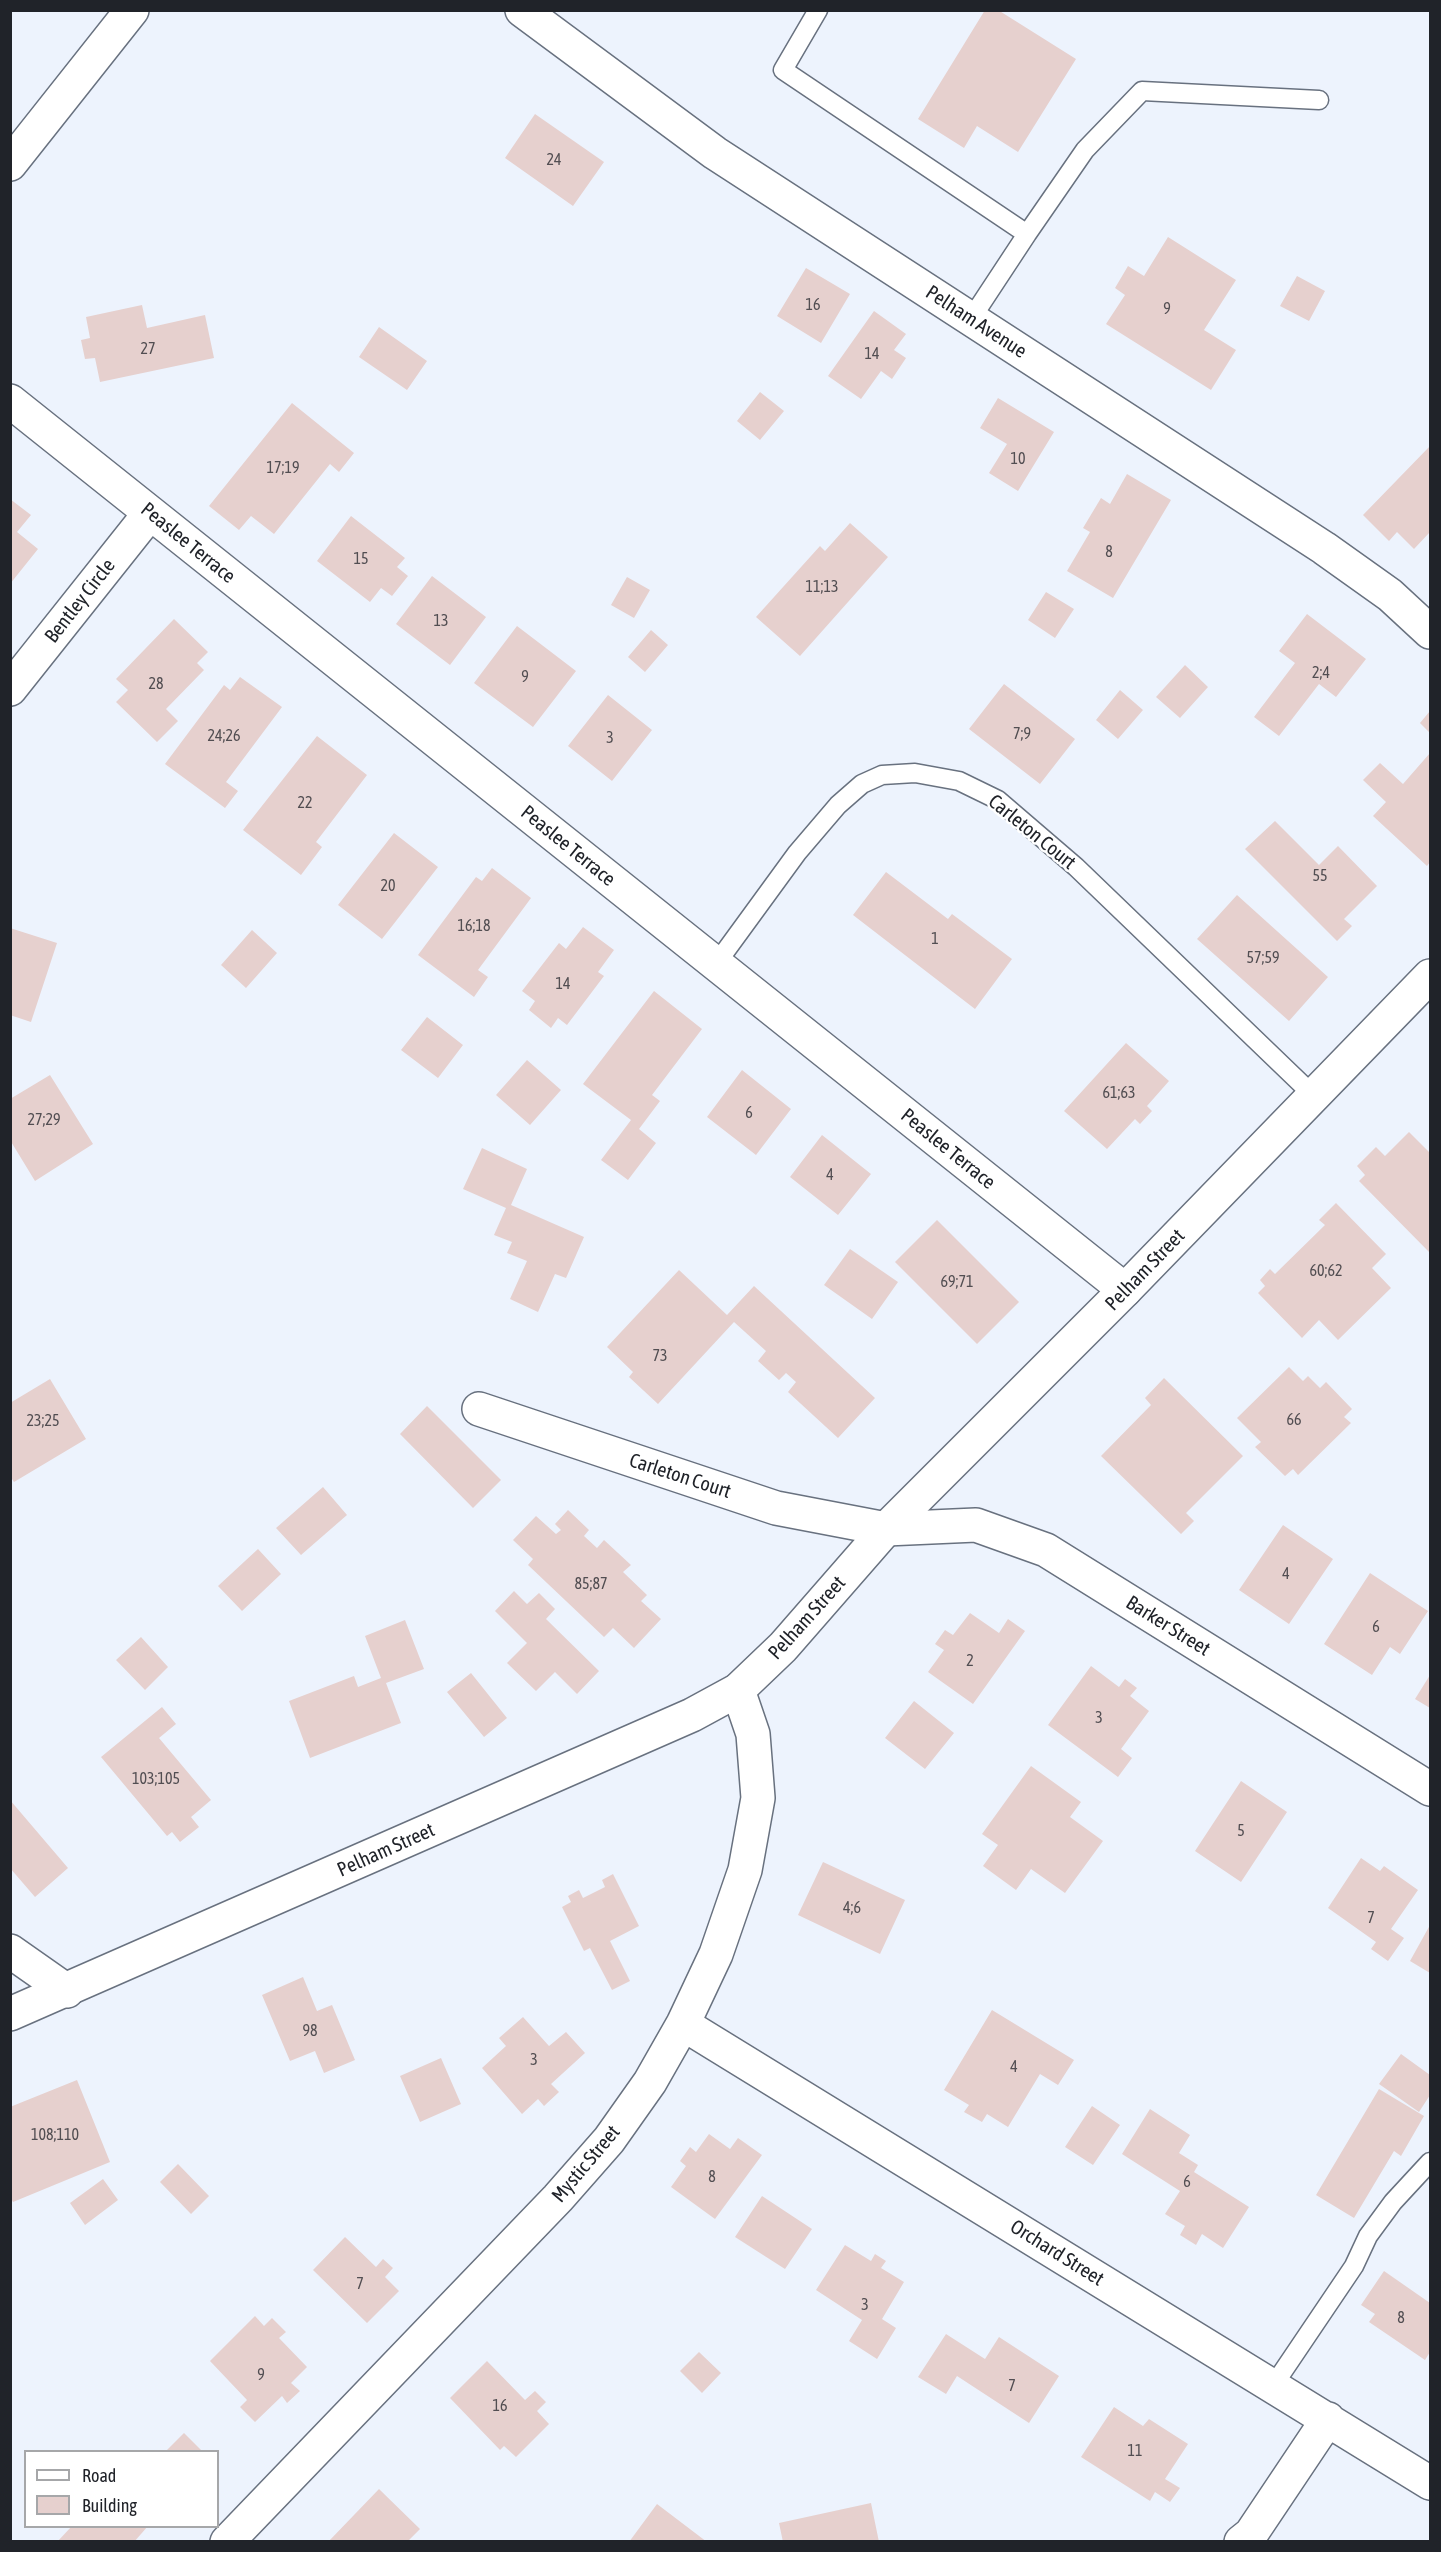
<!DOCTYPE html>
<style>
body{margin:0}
#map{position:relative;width:1441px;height:2552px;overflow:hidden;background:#edf3fd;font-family:"Asap Condensed",sans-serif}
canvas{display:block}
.frame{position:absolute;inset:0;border:12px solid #202329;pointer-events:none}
.legend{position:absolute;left:24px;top:2450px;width:195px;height:78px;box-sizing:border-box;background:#fff;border:2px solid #a6a7a9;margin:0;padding:8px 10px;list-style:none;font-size:18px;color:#202329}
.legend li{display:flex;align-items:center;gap:12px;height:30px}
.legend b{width:30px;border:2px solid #a6a7a9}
</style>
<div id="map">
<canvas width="1441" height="2552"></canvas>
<div class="frame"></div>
<ul class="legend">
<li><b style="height:8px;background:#fff"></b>Road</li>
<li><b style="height:16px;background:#e6d0ce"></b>Building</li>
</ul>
</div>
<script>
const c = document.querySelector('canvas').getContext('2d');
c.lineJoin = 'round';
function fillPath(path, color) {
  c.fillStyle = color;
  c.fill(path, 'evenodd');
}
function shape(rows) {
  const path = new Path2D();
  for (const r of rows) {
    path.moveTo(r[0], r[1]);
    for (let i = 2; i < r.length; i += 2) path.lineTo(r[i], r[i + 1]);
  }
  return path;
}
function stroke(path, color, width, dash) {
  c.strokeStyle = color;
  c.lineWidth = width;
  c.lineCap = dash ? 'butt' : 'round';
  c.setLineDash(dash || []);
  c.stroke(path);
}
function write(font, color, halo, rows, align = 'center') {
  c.font = font + ' "Asap Condensed",sans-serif';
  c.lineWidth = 5;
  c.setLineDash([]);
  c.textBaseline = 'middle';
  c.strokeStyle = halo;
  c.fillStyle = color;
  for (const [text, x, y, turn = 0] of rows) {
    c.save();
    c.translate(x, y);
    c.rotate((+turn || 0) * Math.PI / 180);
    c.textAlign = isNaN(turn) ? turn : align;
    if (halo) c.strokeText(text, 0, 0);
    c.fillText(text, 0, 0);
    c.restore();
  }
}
fillPath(shape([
 [985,10,998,10,1076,59,1018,152,977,126,964,148,918,119],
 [535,114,604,162,573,206,505,158],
 [1168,237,1236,280,1204,330,1236,350,1211,390,1106,324,1125,295,1115,288,1128,266,1144,276],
 [806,268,850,294,821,343,777,316],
 [1297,276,1325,291,1309,321,1280,306],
 [142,305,147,328,205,315,214,358,100,382,95,358,85,359,81,340,90,338,86,317],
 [874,311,906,334,894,350,906,358,892,379,881,371,861,399,828,376],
 [379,327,427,361,407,390,359,357],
 [760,392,784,411,760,440,737,421],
 [998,398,1054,432,1018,491,989,473,1007,444,980,428],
 [292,403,354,453,339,472,330,464,274,534,251,516,239,530,209,506],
 [1430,446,1430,532,1414,549,1397,532,1389,541,1363,515],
 [1127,474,1171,500,1113,598,1067,571,1090,532,1083,528,1101,498,1110,504],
 [10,499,31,515,17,532,38,549,10,584],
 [351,516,405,558,397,567,408,576,392,596,381,588,370,602,317,561],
 [850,523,888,557,800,656,756,617,820,546,825,551],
 [432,576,486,617,450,665,396,624],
 [627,577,650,590,634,618,611,605],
 [1046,592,1074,609,1055,638,1028,620],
 [1307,614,1366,659,1336,697,1319,684,1279,736,1254,717,1295,663,1279,651],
 [174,619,208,652,197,663,204,670,166,709,178,721,157,742,116,702,128,690,116,679],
 [517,626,576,671,533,727,474,683],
 [651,630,668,645,645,672,628,657],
 [1185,665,1208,687,1180,718,1156,697],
 [240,677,282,707,226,782,238,791,225,808,165,764,224,685,230,690],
 [1004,684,1075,739,1040,784,969,729],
 [1120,690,1143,710,1118,739,1096,720],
 [608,695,652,730,612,781,568,746],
 [1430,711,1430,733,1420,723],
 [317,736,367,775,316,842,322,847,301,875,243,830],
 [1430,753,1430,862,1427,866,1373,816,1386,802,1363,780,1380,763,1403,784],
 [1275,821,1319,865,1338,846,1377,886,1344,919,1352,926,1337,941,1245,849],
 [394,833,438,867,382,939,338,905],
 [492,868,531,898,478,970,488,977,474,997,418,955,476,877,482,881],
 [886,872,948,919,952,914,1012,959,975,1009,853,915],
 [1237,895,1328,977,1289,1021,1197,939],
 [583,927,614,950,598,972,604,976,567,1025,558,1018,551,1028,529,1010,535,1001,522,991,559,943,566,949],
 [10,928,57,943,31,1022,10,1015],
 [252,930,277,953,246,988,221,965],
 [654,991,702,1029,652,1095,660,1101,639,1129,656,1143,628,1180,601,1160,631,1120,583,1084],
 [427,1017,463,1045,438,1078,401,1050],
 [1126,1043,1169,1081,1147,1106,1152,1111,1140,1124,1135,1119,1107,1149,1064,1111],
 [527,1060,561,1090,530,1125,496,1095],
 [742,1070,791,1109,756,1155,707,1117],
 [50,1075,93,1144,35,1181,10,1140,10,1099],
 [1409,1132,1430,1153,1430,1253,1359,1181,1365,1175,1357,1166,1376,1147,1385,1156],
 [822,1135,871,1174,838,1215,790,1177],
 [482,1148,527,1169,511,1205,584,1237,566,1278,555,1274,538,1312,510,1299,527,1261,507,1253,512,1242,494,1235,506,1208,463,1189],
 [1336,1203,1386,1254,1372,1268,1391,1288,1338,1340,1319,1320,1302,1338,1258,1293,1265,1286,1260,1280,1270,1269,1275,1274,1325,1225,1319,1220],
 [937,1220,1019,1302,977,1344,895,1262],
 [850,1249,898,1282,872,1319,824,1285],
 [679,1270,727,1315,754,1286,875,1398,838,1438,788,1392,796,1382,786,1373,779,1380,758,1361,766,1351,734,1322,658,1404,629,1377,633,1372,607,1347],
 [1289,1367,1303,1381,1308,1376,1320,1388,1326,1382,1352,1409,1344,1417,1351,1423,1298,1475,1293,1469,1285,1476,1255,1447,1261,1442,1237,1418],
 [1164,1378,1243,1456,1186,1513,1194,1521,1181,1534,1101,1456,1151,1405,1145,1398],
 [50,1379,86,1439,14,1482,10,1476,10,1403],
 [427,1406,501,1480,473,1508,400,1434],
 [323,1487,347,1515,301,1555,276,1528],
 [568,1510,589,1530,584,1536,597,1548,604,1540,631,1565,623,1572,647,1595,641,1601,661,1619,634,1648,613,1628,604,1637,528,1565,533,1559,513,1540,536,1516,556,1534,561,1530,555,1524],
 [1283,1525,1333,1559,1289,1624,1239,1590],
 [258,1549,281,1574,242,1611,218,1586],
 [1370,1573,1428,1611,1400,1654,1390,1647,1372,1675,1324,1644],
 [514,1591,527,1604,539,1593,555,1609,546,1619,599,1671,577,1694,555,1672,536,1691,507,1663,527,1643,495,1611],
 [970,1613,999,1633,1008,1619,1025,1631,973,1704,928,1672,944,1650,935,1644,945,1630,953,1635],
 [405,1620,424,1669,386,1683,401,1723,310,1758,289,1701,354,1676,358,1687,381,1678,365,1636],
 [141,1637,168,1667,145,1690,116,1660],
 [1091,1666,1119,1687,1125,1679,1137,1688,1130,1696,1149,1711,1121,1749,1132,1758,1118,1777,1048,1725],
 [471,1673,507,1718,484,1737,447,1692],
 [1430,1675,1430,1708,1415,1699],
 [914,1701,954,1733,925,1769,885,1738],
 [162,1707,176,1724,159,1738,211,1800,191,1817,199,1827,180,1842,172,1832,167,1836,101,1757],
 [1031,1766,1081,1802,1070,1817,1103,1841,1065,1893,1031,1869,1016,1890,983,1866,998,1845,982,1834],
 [1241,1781,1287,1812,1241,1882,1195,1851],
 [10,1800,68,1868,35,1897,10,1868],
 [1361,1858,1380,1871,1384,1866,1418,1890,1391,1929,1404,1938,1388,1961,1371,1949,1376,1942,1328,1908],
 [823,1862,905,1900,880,1954,798,1915],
 [613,1874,639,1926,610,1941,630,1981,612,1990,590,1948,584,1951,562,1907,571,1902,568,1896,579,1890,583,1898,605,1887,602,1880],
 [1430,1925,1430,1973,1410,1961],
 [303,1977,317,2011,332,2005,355,2060,324,2073,315,2051,290,2061,262,1995],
 [992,2010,1074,2060,1058,2085,1040,2074,1008,2127,987,2114,982,2122,964,2112,969,2105,944,2090],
 [523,2017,549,2046,566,2032,585,2053,551,2084,559,2092,544,2106,538,2099,522,2114,482,2068,506,2046,499,2038],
 [1401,2054,1430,2075,1430,2095,1419,2112,1379,2084],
 [441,2058,461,2104,420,2122,400,2076],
 [77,2080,110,2162,13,2202,10,2197,10,2107],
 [1379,2089,1424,2116,1401,2156,1394,2151,1354,2218,1316,2195],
 [1092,2106,1120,2125,1093,2165,1065,2147],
 [1150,2109,1190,2135,1179,2153,1198,2165,1194,2172,1249,2207,1223,2248,1202,2234,1196,2245,1180,2235,1185,2226,1165,2214,1180,2191,1122,2154],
 [709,2134,730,2149,738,2138,762,2155,715,2219,671,2187,686,2166,680,2161,690,2147,696,2152],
 [178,2164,209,2196,191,2214,160,2182],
 [103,2179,118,2200,85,2225,70,2203],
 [762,2196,812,2229,785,2269,735,2237],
 [345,2237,376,2267,383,2259,393,2268,385,2277,399,2291,367,2323,313,2270],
 [845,2245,871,2261,875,2254,886,2261,881,2268,904,2282,882,2319,896,2328,877,2359,849,2341,862,2320,816,2290],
 [1384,2271,1430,2303,1430,2352,1425,2360,1369,2322,1375,2314,1361,2305],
 [255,2316,264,2326,272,2318,286,2332,279,2338,307,2367,291,2383,300,2391,287,2403,282,2396,255,2422,240,2407,247,2400,210,2361],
 [946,2334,985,2359,999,2337,1059,2376,1029,2423,957,2376,946,2394,918,2377],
 [699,2352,721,2373,702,2393,680,2371],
 [487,2361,525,2400,535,2391,546,2402,537,2411,549,2424,516,2457,504,2446,500,2450,450,2398],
 [1114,2407,1143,2426,1149,2419,1188,2444,1165,2479,1180,2488,1170,2502,1155,2492,1150,2501,1081,2457],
 [184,2433,203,2452,165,2452],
 [379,2489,420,2529,407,2542,328,2542],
 [871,2503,879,2542,783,2542,779,2523],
 [657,2504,707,2542,629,2542],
 [72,2526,148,2526,134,2542,57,2542]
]), '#e6d0ce');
const lane = shape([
 [818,10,783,70,1027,234,971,319],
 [1027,234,1085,150,1142,91,1319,100],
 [716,964,797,853,838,805,862,784,882,775,915,773,959,781,998,800,1076,867,1314,1096],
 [1273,2386,1354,2266,1368,2236,1393,2202,1430,2162]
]);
const street = shape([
 [522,10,715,153,1324,548,1390,595,1430,632],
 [10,164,132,10],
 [10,401,1125,1290],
 [10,689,150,513],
 [479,1409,776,1508,886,1529,976,1525,1046,1550,1430,1789],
 [10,1951,67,1991],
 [683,2024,1430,2483],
 [227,2542,558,2198,609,2140,650,2082,683,2024,716,1954,745,1870,758,1798,753,1734,738,1690],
 [1241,2542,1251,2534,1328,2419]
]);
const secondary = shape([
 [10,2014,692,1715,738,1690,783,1647,886,1529,1125,1290,1430,976]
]);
stroke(lane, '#68717f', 21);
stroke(street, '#68717f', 36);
stroke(secondary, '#68717f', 36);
stroke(lane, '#fff', 18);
stroke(street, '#fff', 33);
stroke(secondary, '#fff', 33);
write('16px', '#524e52', null, [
 ["24",554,160],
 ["16",813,305],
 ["9",1167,309],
 ["27",148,349],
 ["14",872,354],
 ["10",1018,459],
 ["17;19",283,468],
 ["8",1109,552],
 ["15",361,559],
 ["11;13",822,587],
 ["13",441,621],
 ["2;4",1321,673],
 ["9",525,677],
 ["28",156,684],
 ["7;9",1022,734],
 ["24;26",224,736],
 ["3",610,738],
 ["22",305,803],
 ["55",1320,876],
 ["20",388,886],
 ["16;18",474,926],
 ["1",935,939],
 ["57;59",1263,958],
 ["14",563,984],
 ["61;63",1119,1093],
 ["6",749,1113],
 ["27;29",44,1120],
 ["4",830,1175],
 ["60;62",1326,1271],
 ["69;71",957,1282],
 ["73",660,1356],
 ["66",1294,1420],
 ["23;25",43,1421],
 ["4",1286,1574],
 ["85;87",591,1584],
 ["6",1376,1627],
 ["2",970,1661],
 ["3",1099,1718],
 ["103;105",156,1779],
 ["5",1241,1831],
 ["4;6",852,1908],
 ["7",1371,1918],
 ["98",310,2031],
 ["3",534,2060],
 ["4",1014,2067],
 ["108;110",55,2135],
 ["8",712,2177],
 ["6",1187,2182],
 ["7",360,2284],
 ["3",865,2305],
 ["8",1401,2318],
 ["9",261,2375],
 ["7",1012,2386],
 ["16",500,2406],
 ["11",1135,2451]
]);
write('20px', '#202329', '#fff', [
 ["Pelham Avenue",976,322,33],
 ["Peaslee Terrace",188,543,39],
 ["Bentley Circle",80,601,-52],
 ["Carleton Court",1032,832,39],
 ["Peaslee Terrace",568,846,39],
 ["Peaslee Terrace",948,1149,39],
 ["Pelham Street",1145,1270,-46],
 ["Carleton Court",680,1476,18],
 ["Pelham Street",807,1618,-48],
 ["Barker Street",1168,1626,32],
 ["Pelham Street",386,1850,-24],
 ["Mystic Street",586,2164,-50],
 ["Orchard Street",1057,2253,32]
]);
</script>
